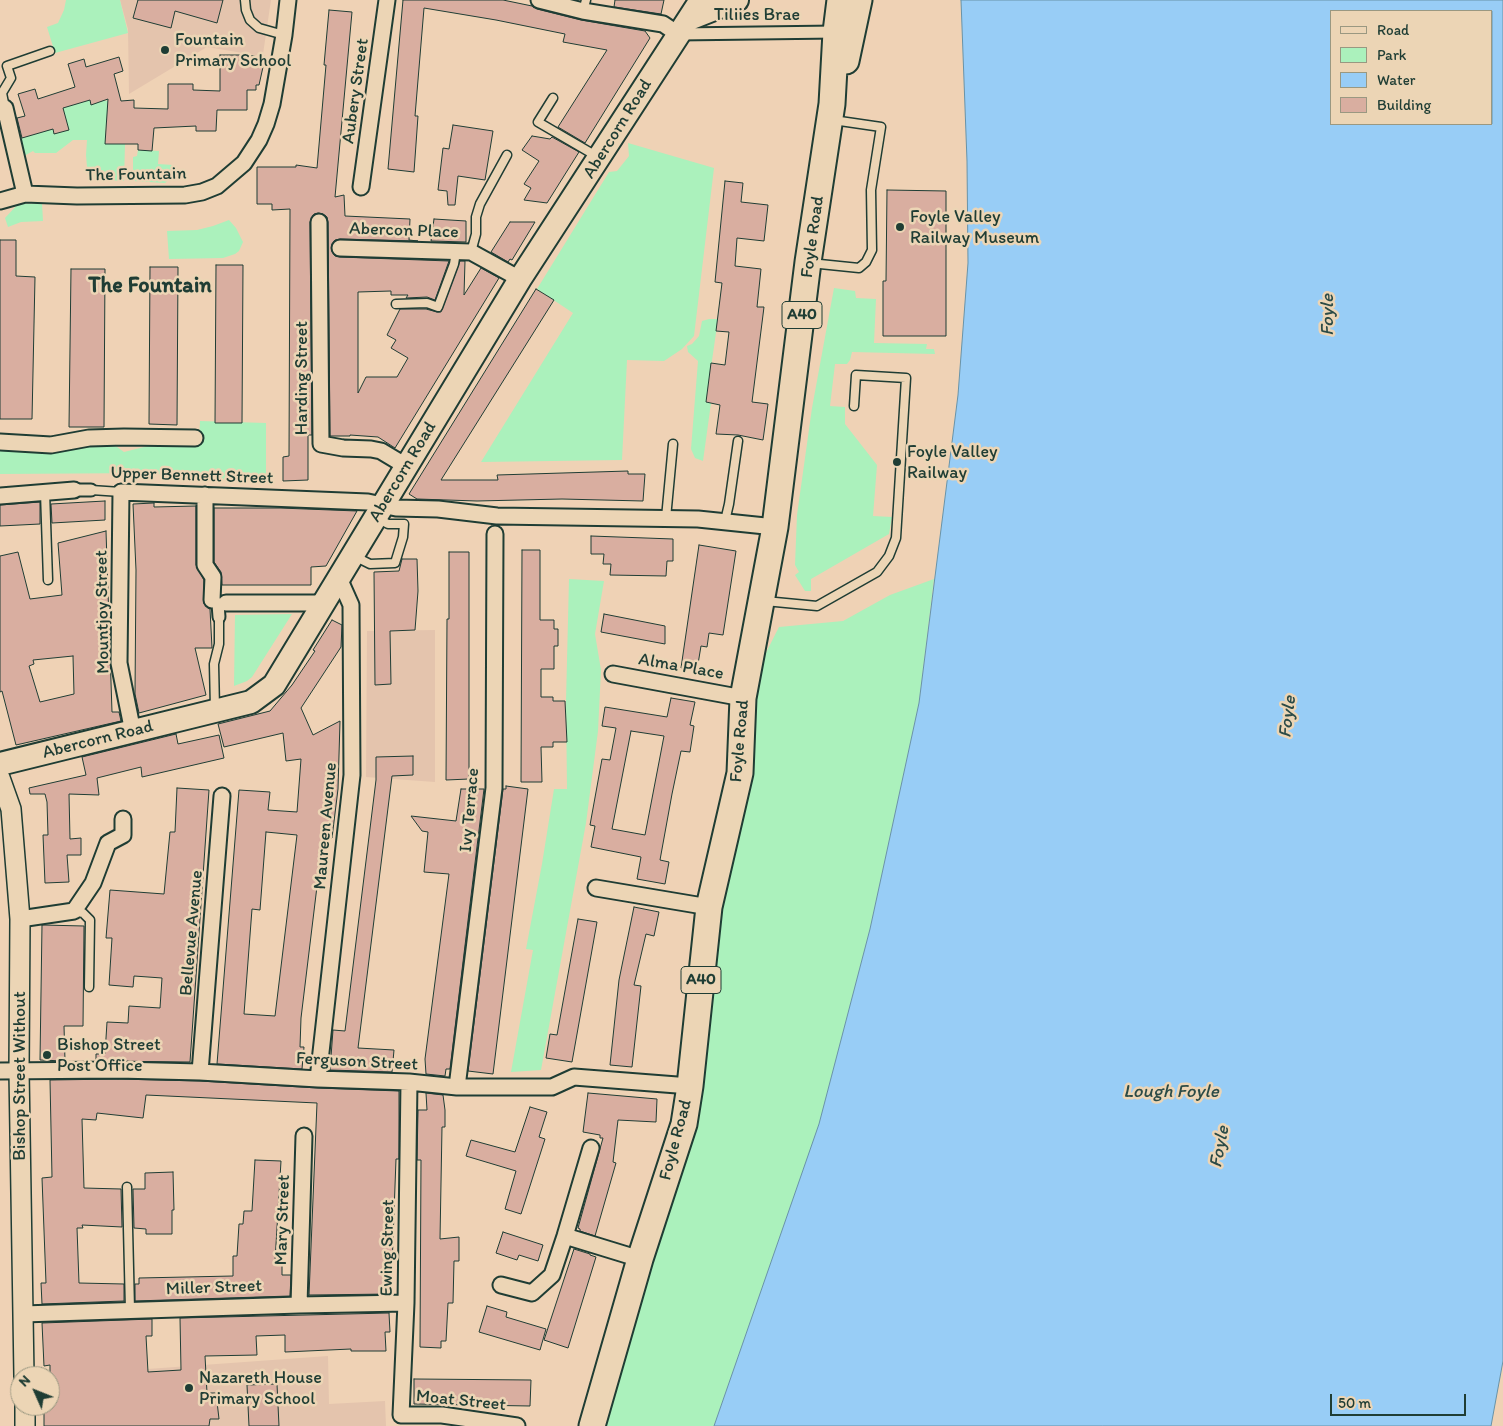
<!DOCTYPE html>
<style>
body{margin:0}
#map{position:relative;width:1503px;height:1426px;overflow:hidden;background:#efd2b5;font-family:Itim,sans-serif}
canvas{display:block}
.legend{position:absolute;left:1330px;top:10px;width:162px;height:115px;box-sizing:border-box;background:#ecd5b5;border:1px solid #9a9881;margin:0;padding:6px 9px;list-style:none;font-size:15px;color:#1f3d34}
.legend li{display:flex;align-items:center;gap:10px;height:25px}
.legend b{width:25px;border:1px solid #9a9881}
.north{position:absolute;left:10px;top:1366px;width:50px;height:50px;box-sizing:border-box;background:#ecd5b5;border:1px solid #9a9881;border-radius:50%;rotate:314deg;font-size:14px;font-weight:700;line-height:20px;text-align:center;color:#1f3d34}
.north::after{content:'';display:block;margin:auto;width:18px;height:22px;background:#1f3d34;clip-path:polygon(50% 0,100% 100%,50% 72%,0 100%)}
.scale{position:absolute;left:1330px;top:1394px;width:136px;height:22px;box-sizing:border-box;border:2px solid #1f3d34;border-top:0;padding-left:6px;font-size:15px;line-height:18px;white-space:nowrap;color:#1f3d34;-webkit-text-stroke:4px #ecd5b5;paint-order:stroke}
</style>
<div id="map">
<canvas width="1503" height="1426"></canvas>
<ul class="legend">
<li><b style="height:6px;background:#ecd5b5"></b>Road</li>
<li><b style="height:14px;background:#abf1bc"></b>Park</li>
<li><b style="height:14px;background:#98cdf6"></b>Water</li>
<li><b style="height:14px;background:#d9aea0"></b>Building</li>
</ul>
<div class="north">N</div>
<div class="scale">50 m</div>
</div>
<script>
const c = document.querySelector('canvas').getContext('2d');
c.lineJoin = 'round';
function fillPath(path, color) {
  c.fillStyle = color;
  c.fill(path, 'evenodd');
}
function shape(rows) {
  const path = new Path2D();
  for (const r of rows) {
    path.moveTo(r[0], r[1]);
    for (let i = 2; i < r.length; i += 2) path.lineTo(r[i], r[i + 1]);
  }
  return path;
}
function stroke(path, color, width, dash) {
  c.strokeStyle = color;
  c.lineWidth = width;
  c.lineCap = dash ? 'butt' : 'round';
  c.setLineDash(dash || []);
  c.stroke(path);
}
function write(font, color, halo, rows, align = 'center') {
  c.font = font + ' Itim,sans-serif';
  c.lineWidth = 5;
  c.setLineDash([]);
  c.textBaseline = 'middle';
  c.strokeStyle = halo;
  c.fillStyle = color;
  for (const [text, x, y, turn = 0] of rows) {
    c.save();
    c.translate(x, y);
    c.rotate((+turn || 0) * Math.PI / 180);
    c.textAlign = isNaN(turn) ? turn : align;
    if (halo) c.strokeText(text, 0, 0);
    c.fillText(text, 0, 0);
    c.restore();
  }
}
fillPath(shape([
 [120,0,271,0,263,54,267,57,207,47,129,94,128,29],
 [435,630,435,782,366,777,367,631],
 [328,1356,329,1404,385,1401,386,1426,44,1426,44,1406,50,1406,50,1376]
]), '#e4c4ad');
fillPath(shape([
 [66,0,120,0,128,33,55,53,47,27,58,23,64,10],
 [102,90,105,101,117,98,116,122,106,122,105,143,125,144,124,181,88,179,86,155,87,140,73,140,56,153,35,153,33,151,24,156,20,139,42,132,50,121,54,134,69,130,63,108,90,100,91,105],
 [628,143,714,168,694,336,682,349,664,361,627,360,622,460,481,462,573,313,537,289,609,172,617,171,629,156],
 [138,150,159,151,158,164,173,165,171,178,169,180,165,183,133,181,133,157,137,156],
 [42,203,43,221,21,222,8,227,5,218,18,204],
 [229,220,236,228,243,242,239,251,235,254,223,258,169,259,167,231,197,230,213,226],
 [834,288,855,291,856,298,876,299,874,343,927,344,926,349,934,349,935,354,852,352,850,360,847,364,835,364,830,406,845,407,845,424,877,465,873,516,892,517,889,534,811,579,811,591,805,591,795,575,799,572,795,565,797,515,812,408],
 [709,319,718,319,706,402,711,403,703,461,695,458,691,449,698,361,688,352,687,346,692,344,699,336,702,321],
 [200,421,266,423,266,478,206,480,190,477,150,473,0,474,0,450,53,451,110,442,124,452,152,445,199,445],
 [569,579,604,581,595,634,601,670,598,731,586,823,541,1070,511,1072,533,950,526,949,542,864,554,789,567,789,566,701],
 [934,579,919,703,870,929,819,1125,714,1426,592,1426,684,1124,743,698,779,627,843,621,890,595],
 [292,614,252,677,247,681,234,686,235,615]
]), '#abf1bc');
const water = shape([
 [961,0,1503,0,1503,1361,1491,1426,714,1426,819,1124,870,929,919,703,958,395,968,263,967,161,961,0],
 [1332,11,1492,11,1492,124,1332,124,1332,11]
]);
fillPath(water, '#98cdf6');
stroke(water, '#6893a8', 1);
const building = shape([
 [138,0,223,0,217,23,175,11,171,28,133,18,138,0],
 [403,0,503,0,532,6,537,9,581,20,645,31,650,38,585,143,558,127,607,50,563,42,565,34,496,20,424,8,415,116,418,116,414,172,388,169,403,0],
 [615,0,664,0,661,14,614,7,615,0],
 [329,10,352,12,335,197,344,195,345,216,410,219,409,240,418,241,340,239,335,240,332,244,332,252,335,256,340,257,449,261,435,300,427,297,406,298,408,295,391,295,391,291,358,292,358,393,366,377,397,377,408,358,391,348,396,340,387,335,400,309,426,309,437,312,441,312,460,261,465,261,464,295,481,268,499,278,395,448,378,437,350,435,350,436,330,436,328,222,327,217,323,214,318,213,314,214,310,222,312,435,308,435,308,480,283,481,283,457,289,456,290,209,272,210,272,204,257,204,257,167,296,167,296,165,317,168,326,65,324,65,329,10],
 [220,55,247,55,265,58,259,85,256,85,256,90,247,90,247,110,217,110,216,131,196,131,196,126,154,128,152,151,138,150,138,144,105,144,108,99,91,105,90,100,63,108,69,130,54,134,53,129,22,138,17,118,25,116,18,94,35,89,38,99,75,87,68,64,84,59,86,67,119,57,123,71,114,74,121,101,134,100,134,108,168,109,168,84,193,84,193,90,220,91,220,55],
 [453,125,493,131,485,180,458,176,455,205,448,205,447,191,438,190,443,148,449,149,453,125],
 [532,136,550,139,552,137,579,152,547,203,524,200,531,188,524,184,539,161,522,150,532,136],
 [725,181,743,183,741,202,768,205,764,241,737,238,735,266,761,269,757,307,764,307,752,402,768,404,763,440,738,435,716,434,720,405,706,402,711,363,725,365,729,332,716,331,722,283,715,282,725,181],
 [887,190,946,191,946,336,883,336,883,281,886,281,887,190],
 [434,219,466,221,466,242,431,241,434,219],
 [510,222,535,222,512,260,510,259,508,262,491,252,510,222],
 [0,240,16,240,16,276,35,277,32,419,0,419,0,240],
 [216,265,243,265,242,423,215,423,216,265],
 [150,267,178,267,177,425,149,424,150,267],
 [71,269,105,269,104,427,69,427,71,269],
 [536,289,554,300,441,480,498,480,497,475,628,471,628,474,645,474,643,501,562,499,477,501,417,499,409,494,536,289],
 [105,501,105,520,52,523,51,504,105,501],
 [40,502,40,524,0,526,0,505,40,502],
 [154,503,154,507,196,506,196,565,204,580,204,604,210,609,212,648,195,648,206,695,139,713,135,694,136,570,133,504,154,503],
 [214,508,280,508,357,511,326,566,311,567,311,585,222,585,221,572,214,562,214,508],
 [106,531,112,712,119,712,121,721,16,745,2,691,0,692,0,556,18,552,30,599,62,595,58,543,106,531],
 [73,656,74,694,40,702,29,666,34,664,33,660,73,656],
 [591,536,673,539,673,561,667,561,666,576,610,575,611,564,603,564,604,554,591,554,591,536],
 [699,545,736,551,723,635,709,633,707,647,701,646,697,670,681,668,699,545],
 [522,550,540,550,540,620,554,620,554,629,558,629,558,646,554,646,554,669,541,669,541,697,553,697,553,701,565,701,567,742,553,742,553,747,541,747,542,782,521,782,522,550],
 [449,552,469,552,469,779,446,780,447,619,449,619,449,552],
 [402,559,417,559,418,591,415,630,390,631,391,684,375,685,374,572,399,571,402,559],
 [604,614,665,626,665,644,601,632,604,614],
 [332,620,342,625,341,647,301,708,313,735,340,721,338,789,332,838,323,837,301,1018,300,1047,304,1047,302,1069,217,1064,239,790,270,792,268,810,297,812,301,759,286,761,283,733,224,747,218,724,270,711,292,685,315,651,313,650,332,620],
 [266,832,297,835,275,1016,244,1014,252,909,260,910,266,832],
 [671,698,695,702,690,725,694,726,690,752,681,751,672,794,660,860,669,862,665,884,637,879,641,857,591,847,595,826,590,825,602,759,610,760,616,728,602,726,605,707,667,717,671,698],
 [631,731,664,736,645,835,612,829,631,731],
 [176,734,178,744,219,735,224,758,142,777,141,767,97,778,99,795,69,794,70,839,81,838,81,855,67,855,69,882,45,883,43,835,48,835,47,802,45,794,30,794,29,788,86,775,82,757,176,734],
 [413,756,413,775,392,776,358,1048,394,1050,392,1072,330,1070,333,1030,345,1031,376,780,376,757,413,756],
 [506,786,528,789,493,1074,468,1071,503,789,506,789,506,786],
 [177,788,209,790,190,1062,96,1061,96,1054,105,1054,107,1022,128,1023,129,1006,160,1008,162,978,134,976,133,987,109,985,112,938,106,938,110,890,164,894,170,832,175,832,177,788],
 [461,789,484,789,450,1069,446,1069,445,1076,426,1074,425,1059,449,874,424,872,428,832,422,831,411,816,456,821,461,789],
 [634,907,659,912,654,936,646,934,634,985,641,986,632,1067,610,1065,619,980,634,907],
 [578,919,597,922,572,1062,546,1058,550,1034,557,1035,578,919],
 [42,925,84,926,83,1026,64,1026,65,1061,40,1060,42,925],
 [118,1079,200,1081,318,1088,399,1091,399,1159,396,1159,391,1294,309,1295,317,1103,146,1095,143,1118,97,1113,96,1120,82,1119,84,1188,121,1189,122,1227,82,1225,83,1228,77,1228,79,1283,124,1284,124,1301,42,1304,41,1283,46,1283,42,1178,52,1177,50,1080,118,1079],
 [426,1093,443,1095,445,1110,445,1127,442,1127,440,1239,459,1237,459,1261,454,1261,453,1303,448,1303,446,1341,441,1341,441,1348,420,1347,421,1160,417,1160,418,1110,427,1110,426,1093],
 [588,1093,657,1099,656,1122,618,1120,613,1162,616,1163,595,1236,580,1231,580,1229,578,1228,603,1138,600,1138,600,1135,583,1132,588,1093],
 [530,1107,547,1112,539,1137,545,1139,521,1214,505,1209,516,1171,466,1156,471,1140,515,1152,530,1107],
 [255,1160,281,1161,275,1261,282,1260,282,1275,291,1275,290,1296,135,1301,135,1284,139,1284,139,1278,233,1276,233,1256,237,1256,239,1224,243,1224,244,1211,252,1211,255,1160],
 [173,1172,174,1210,172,1210,172,1234,146,1234,146,1229,134,1228,133,1189,145,1189,145,1173,173,1172],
 [503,1232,543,1245,538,1261,519,1255,517,1260,496,1253,503,1232],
 [574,1249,590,1254,590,1255,596,1257,568,1348,544,1340,574,1249],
 [487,1306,507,1312,506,1317,546,1329,540,1350,479,1332,487,1306],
 [389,1313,390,1332,385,1332,386,1351,351,1351,351,1349,285,1352,285,1335,256,1336,257,1355,205,1356,207,1393,216,1393,219,1419,210,1419,209,1426,44,1426,44,1406,50,1406,50,1365,44,1366,42,1323,152,1319,152,1336,146,1336,148,1372,181,1370,180,1318,389,1313],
 [414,1379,531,1380,530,1406,414,1404,414,1379],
 [277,1384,279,1426,249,1426,247,1385,277,1384]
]);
fillPath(building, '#d9aea0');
stroke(building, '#1f3d34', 1);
const service = shape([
 [245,0,246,10,250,20,259,28,284,35],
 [583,11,586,0],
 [553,98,538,122,598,157],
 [5,108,2,93,11,78,7,66,50,51],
 [471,252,476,234,476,217,480,204,507,155],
 [810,263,859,268,866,262,872,250,871,190,881,127,833,120],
 [396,304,427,303,438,307,454,264,456,252],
 [91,490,121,492],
 [45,492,48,580],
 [666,518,673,444],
 [725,521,729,504,738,441],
 [354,556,370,564,395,563,403,537,404,524,388,524,377,518],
 [765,601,817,606,877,572,889,556,896,538,906,378,856,375,854,406],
 [215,709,214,664,219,644,219,617],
 [74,911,83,913,90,920,89,987],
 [127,1187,130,1310]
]);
const pedestrian = shape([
 [678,34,836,32],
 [74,490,91,490],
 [212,600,218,604,219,617]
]);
const minor = shape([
 [539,0,583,11,663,24,678,34],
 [0,109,5,108,25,194],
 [361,187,387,0],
 [0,201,25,194,77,196,185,195,202,192,217,186,244,163,259,140,266,124,272,104,284,35,288,0],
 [319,222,321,444,343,448,371,449,381,451,406,466],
 [340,248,471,252,520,279],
 [0,442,51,445,89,438,124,437,195,438],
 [205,495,205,565,213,577,212,600],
 [0,496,74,490],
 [226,603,324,603],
 [613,674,743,698],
 [133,732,119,663,121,492,368,502,396,508,438,509,497,516,698,519,775,527],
 [596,888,709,907],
 [20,919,74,911,93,883,108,843,123,835,123,819],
 [0,1071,118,1070,200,1072,318,1079,409,1082,457,1087,552,1087,574,1077,690,1086],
 [200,1072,222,796],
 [318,1079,352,775,351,605,339,578],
 [409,1082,406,1303,401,1415,442,1415,517,1426],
 [457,1087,494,788,495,534],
 [565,1236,640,1259],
 [501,1285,532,1293,552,1275,565,1236,591,1148],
 [299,1305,304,1136],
 [23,1314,299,1305,406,1303]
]);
const tertiary = shape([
 [0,778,11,809,20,919,19,1071,24,1376],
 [25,1406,25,1426]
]);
const secondary = shape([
 [689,19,737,0],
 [0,764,251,702,274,685,520,279,701,0]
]);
const primary = shape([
 [846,61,859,0],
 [592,1426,640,1259,684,1124,690,1086,709,907,740,773,743,698,775,527,808,262,832,104,836,32,840,0]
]);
stroke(service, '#1f3d34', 11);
stroke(pedestrian, '#1f3d34', 15);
stroke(minor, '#1f3d34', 19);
stroke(tertiary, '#1f3d34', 22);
stroke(secondary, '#1f3d34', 26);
stroke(primary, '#1f3d34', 29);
stroke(service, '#ecd5b5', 8);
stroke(pedestrian, '#ecd5b5', 11);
stroke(minor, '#ecd5b5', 15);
stroke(tertiary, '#ecd5b5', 19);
stroke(secondary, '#ecd5b5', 22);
stroke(primary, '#ecd5b5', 25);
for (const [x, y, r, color] of [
 [165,50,5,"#1f3d34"],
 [900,227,5,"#1f3d34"],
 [897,462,5,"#1f3d34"],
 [47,1055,5,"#1f3d34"],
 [189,1388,5,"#1f3d34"]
]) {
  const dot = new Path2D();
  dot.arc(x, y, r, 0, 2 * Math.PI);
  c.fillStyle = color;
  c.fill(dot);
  stroke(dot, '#ecd5b5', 2);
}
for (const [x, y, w] of [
 [802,315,40],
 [701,980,40]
]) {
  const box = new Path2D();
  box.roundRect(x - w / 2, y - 13.5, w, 27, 4);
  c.fillStyle = '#ecd5b5';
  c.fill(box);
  stroke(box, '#1f3d34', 1);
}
write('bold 16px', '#1f3d34', null, [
 ["A40",802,315],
 ["A40",701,980]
]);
write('18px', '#1f3d34', '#ecd5b5', [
 ["Tiliies Brae",757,15],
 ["Aubery Street",356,91,-82],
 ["Abercorn Road",618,129,-58],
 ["The Fountain",136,175,-1],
 ["Abercon Place",404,231,2],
 ["Foyle Road",813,237,-82],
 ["Harding Street",302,378,-90],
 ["Abercorn Road",403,472,-59],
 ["Upper Bennett Street",192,476,2],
 ["Mountjoy Street",103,612,-91],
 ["Alma Place",681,667,10],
 ["Abercorn Road",98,740,-14],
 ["Foyle Road",740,741,-85],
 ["Ivy Terrace",470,810,-85],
 ["Maureen Avenue",326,826,-85],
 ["Bellevue Avenue",192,933,-85],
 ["Ferguson Street",357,1062,3],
 ["Bishop Street Without",20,1076,-90],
 ["Foyle Road",676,1140,-75],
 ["Mary Street",283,1220,-88],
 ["Ewing Street",388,1248,-89],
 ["Miller Street",214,1288,-2],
 ["Moat Street",461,1401,6]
]);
write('18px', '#1f3d34', '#ecd5b5', [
 ["Fountain",175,40],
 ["Primary School",175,61],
 ["Foyle Valley",910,217],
 ["Railway Museum",910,238],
 ["Foyle Valley",907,452],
 ["Railway",907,473],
 ["Bishop Street",57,1045],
 ["Post Office",57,1066],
 ["Nazareth House",199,1378],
 ["Primary School",199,1399]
], 'left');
write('italic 19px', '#2b4b47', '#ecd5b5', [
 ["Foyle",1328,315,-90],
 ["Foyle",1288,717,-83],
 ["Lough Foyle",1171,1092],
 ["Foyle",1220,1147,-79]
]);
write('bold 22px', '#1f3d34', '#ecd5b5', [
 ["The Fountain",150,286]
]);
</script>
